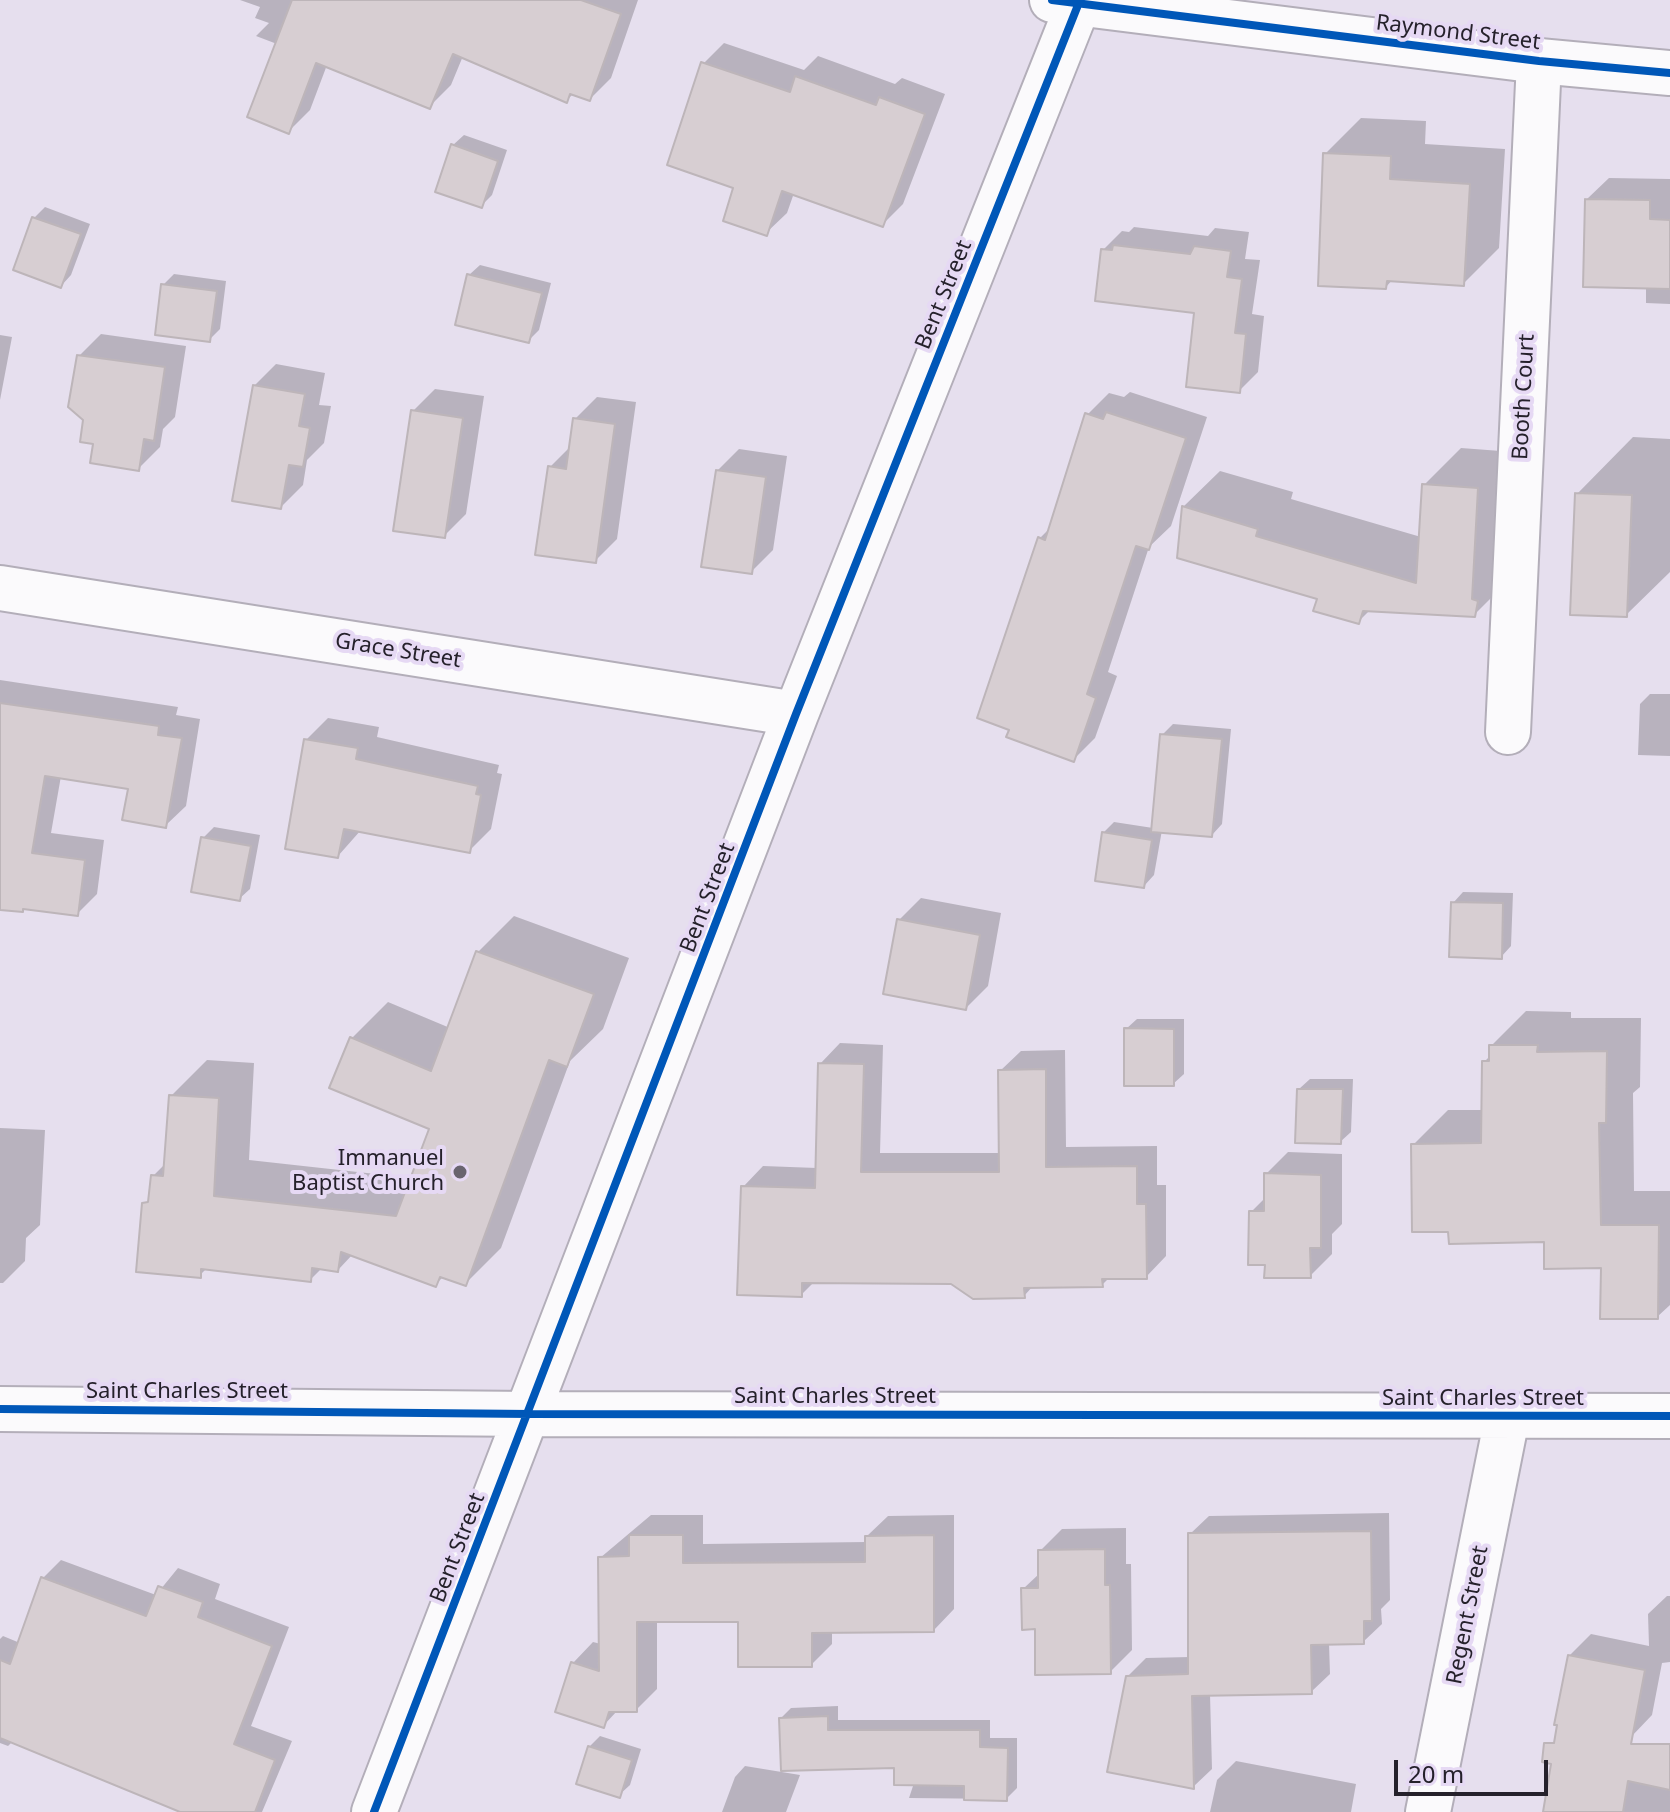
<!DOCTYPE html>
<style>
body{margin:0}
#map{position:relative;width:1670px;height:1812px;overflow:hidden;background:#e6dfee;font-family:"Noto Sans",sans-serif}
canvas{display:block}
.scale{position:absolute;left:1394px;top:1760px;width:154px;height:36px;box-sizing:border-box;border:4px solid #25212b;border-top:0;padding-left:10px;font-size:24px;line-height:28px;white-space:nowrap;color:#25212b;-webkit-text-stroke:6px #e6d9f4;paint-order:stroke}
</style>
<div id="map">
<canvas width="1670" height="1812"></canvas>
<div class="scale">20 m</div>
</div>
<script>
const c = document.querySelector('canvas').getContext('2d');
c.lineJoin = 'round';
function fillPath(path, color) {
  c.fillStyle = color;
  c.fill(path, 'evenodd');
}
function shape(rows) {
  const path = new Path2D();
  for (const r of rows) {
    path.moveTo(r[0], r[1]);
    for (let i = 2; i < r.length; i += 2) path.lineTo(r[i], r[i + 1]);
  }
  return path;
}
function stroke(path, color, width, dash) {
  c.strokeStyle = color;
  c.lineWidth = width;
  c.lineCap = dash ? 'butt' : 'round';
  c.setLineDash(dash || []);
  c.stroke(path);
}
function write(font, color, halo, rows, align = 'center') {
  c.font = font + ' "Noto Sans",sans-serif';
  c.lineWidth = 8;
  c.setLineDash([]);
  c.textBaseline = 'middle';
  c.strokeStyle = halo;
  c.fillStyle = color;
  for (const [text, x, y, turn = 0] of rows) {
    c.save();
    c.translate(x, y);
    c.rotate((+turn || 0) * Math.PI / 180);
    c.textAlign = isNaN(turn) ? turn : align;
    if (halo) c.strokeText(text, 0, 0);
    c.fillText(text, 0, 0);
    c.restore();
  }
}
fillPath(shape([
 [240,0,638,0,611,78,590,99,574,93,566,101,463,56,451,85,430,106,327,65,310,110,289,131,277,44,256,36,269,23,255,18,260,7],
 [724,43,804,70,818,56,895,84,902,78,945,94,903,204,883,224,794,193,787,213,766,233,736,187,703,64],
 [1361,118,1426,121,1425,144,1505,149,1499,248,1463,284,1393,279,1386,287,1325,154],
 [464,135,507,150,492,195,481,206,453,145],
 [1609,178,1670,179,1670,304,1646,303,1646,287,1587,199],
 [45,207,90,224,71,275,61,286,34,218],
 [1134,227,1208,236,1215,228,1249,232,1245,259,1260,260,1252,314,1264,316,1258,372,1239,391,1196,312,1103,250,1122,231,1129,232],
 [480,265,551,283,539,330,528,341,469,275],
 [174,274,226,281,220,329,209,340,163,285],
 [101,334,186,346,175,417,163,429,160,447,138,469,85,419,79,356],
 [0,335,12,337,0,400],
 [276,364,325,373,319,405,331,406,324,443,307,460,303,485,281,507,254,386],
 [435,389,484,396,466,514,444,536,413,411],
 [1130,392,1207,417,1171,526,1149,547,1108,672,1117,676,1095,738,1073,760,1040,538,1051,527,1087,415,1109,393,1124,397],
 [597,397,636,402,617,539,595,561,550,467,571,446,575,419],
 [1633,437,1670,439,1670,572,1626,615,1577,494],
 [1461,448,1514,452,1511,578,1474,615,1371,609,1358,622,1183,507,1220,471,1293,492,1291,499,1421,537,1424,485],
 [739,449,787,456,773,550,751,572,717,471],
 [0,680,178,707,176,715,200,719,186,806,166,825,130,787,61,776,51,833,104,840,97,894,77,914,6,905,0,910],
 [1650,694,1670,694,1670,756,1638,755,1640,704],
 [328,718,379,727,377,737,499,765,497,773,502,774,491,829,469,851,361,830,338,856,306,740],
 [1173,724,1231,729,1222,824,1212,835,1162,830,1154,875,1144,886,1103,833,1114,822,1153,828,1162,735],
 [214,827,260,835,250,889,239,899,203,838],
 [1463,892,1513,893,1511,946,1501,957,1453,903],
 [921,898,1001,913,988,986,966,1008,899,920],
 [514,916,629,958,603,1029,570,1061,501,1248,465,1284,444,1276,436,1284,353,1254,338,1270,322,1268,310,1280,207,1268,200,1275,144,1204,151,1198,153,1176,166,1163,171,1096,207,1060,254,1063,249,1160,412,1178,431,1128,331,1087,352,1038,388,1002,450,1028,478,952],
 [1526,1011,1571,1012,1571,1018,1641,1018,1640,1087,1633,1093,1634,1191,1670,1191,1670,1305,1657,1317,1603,1266,1546,1240,1450,1230,1413,1145,1448,1110,1483,1110,1484,1062,1491,1055,1491,1046],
 [1137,1019,1184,1019,1184,1074,1173,1084,1126,1029],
 [840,1043,883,1045,880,1153,1001,1153,1000,1071,1021,1051,1065,1050,1066,1147,1157,1146,1157,1185,1166,1185,1166,1256,1146,1277,1110,1277,1102,1285,1033,1286,1024,1296,952,1282,815,1281,801,1295,743,1187,763,1166,817,1168,820,1064],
 [1310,1079,1353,1079,1351,1132,1340,1142,1299,1089],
 [0,1128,45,1130,40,1225,26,1238,25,1261,3,1283,0,1283],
 [1288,1152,1342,1154,1342,1224,1332,1234,1332,1254,1310,1276,1267,1263,1251,1212,1266,1197,1266,1174],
 [1389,1513,1390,1600,1381,1609,1382,1624,1363,1642,1329,1643,1330,1674,1311,1692,1210,1694,1212,1769,1193,1787,1127,1677,1146,1658,1190,1657,1190,1534,1209,1516],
 [651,1515,703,1515,703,1544,867,1542,867,1536,888,1516,954,1515,954,1609,934,1630,832,1630,832,1644,811,1665,740,1620,657,1620,657,1689,636,1710,618,1710,603,1726,573,1663,593,1642,601,1644,600,1558],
 [1126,1528,1126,1564,1131,1564,1132,1650,1110,1672,1037,1627,1023,1589,1040,1573,1040,1551,1062,1529],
 [61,1560,156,1595,178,1568,220,1584,215,1599,289,1627,251,1726,292,1741,262,1812,181,1812,13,1741,8,1746,0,1743,0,1639,3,1636,20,1643,42,1579],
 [1667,1596,1670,1596,1670,1662,1662,1663,1652,1715,1631,1737,1615,1736,1670,1764,1670,1812,1545,1812,1569,1656,1591,1634,1649,1646,1648,1614],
 [838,1706,838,1720,990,1720,990,1738,1017,1738,1017,1788,1006,1799,909,1798,914,1783,896,1766,781,1718,791,1708],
 [600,1736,641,1749,630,1785,619,1795,589,1747],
 [1236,1761,1356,1784,1351,1812,1210,1812,1217,1780],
 [745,1766,800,1775,786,1812,722,1812,735,1777]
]), '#0003');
const building = shape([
 [292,0,581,0,621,14,590,101,570,94,567,103,453,54,430,109,316,63,289,134,247,117,292,0],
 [701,62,790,92,795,76,876,105,879,97,925,114,883,227,782,191,767,236,723,221,733,188,667,165,701,62],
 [451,144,498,161,482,208,435,192,451,144],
 [1323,153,1391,156,1390,179,1470,184,1464,286,1387,281,1386,289,1318,286,1323,153],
 [1585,199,1650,200,1650,219,1670,220,1670,289,1583,287,1585,199],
 [32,217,81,234,61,288,13,270,32,217],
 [1113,245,1190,254,1194,246,1231,251,1227,277,1242,279,1235,333,1246,334,1240,393,1186,387,1194,313,1095,301,1101,249,1112,250,1113,245],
 [467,274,542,293,529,343,455,325,467,274],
 [161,284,217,291,210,342,155,335,161,284],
 [77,355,165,367,154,441,144,439,139,471,90,463,93,444,80,442,83,420,68,407,77,355],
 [253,385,305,394,299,426,310,428,303,467,289,465,281,509,232,501,253,385],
 [411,410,463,418,445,538,393,531,411,410],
 [1106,412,1186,438,1149,550,1136,546,1087,694,1096,698,1074,762,1006,737,1009,730,977,718,1038,537,1045,540,1085,413,1103,419,1106,412],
 [573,418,615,424,596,563,535,555,548,466,566,469,573,418],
 [716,470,766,477,752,574,701,567,716,470],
 [1422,484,1478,488,1472,599,1478,601,1475,617,1363,611,1359,624,1313,611,1317,599,1177,558,1182,506,1258,529,1256,536,1416,583,1422,484],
 [1575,493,1632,495,1627,617,1570,615,1575,493],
 [0,703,159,726,158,735,182,738,166,828,122,820,128,789,45,776,32,853,85,860,78,916,23,909,23,912,0,910,0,703],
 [1160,734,1222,739,1212,837,1151,832,1160,734],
 [304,739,358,748,356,759,478,786,476,794,481,795,470,853,344,829,338,858,285,849,304,739],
 [1102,832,1152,840,1144,888,1095,881,1102,832],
 [201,837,251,846,240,901,191,892,201,837],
 [1451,902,1503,903,1502,959,1449,957,1451,902],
 [897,919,980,935,966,1010,883,994,897,919],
 [476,951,594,994,567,1067,549,1060,466,1286,440,1277,436,1287,341,1252,338,1272,312,1268,311,1282,201,1269,201,1278,136,1272,142,1203,148,1202,151,1175,163,1176,169,1095,219,1098,214,1196,396,1216,429,1129,329,1088,350,1037,431,1071,476,951],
 [1124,1028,1174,1029,1174,1086,1124,1086,1124,1028],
 [1489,1045,1538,1045,1537,1052,1607,1051,1606,1123,1599,1123,1601,1225,1659,1225,1658,1319,1600,1319,1601,1268,1544,1269,1544,1242,1449,1244,1448,1232,1412,1232,1411,1144,1481,1143,1482,1061,1489,1061,1489,1045],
 [818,1063,864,1064,861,1172,999,1172,998,1070,1046,1069,1046,1167,1137,1166,1137,1204,1146,1204,1147,1279,1102,1279,1103,1287,1024,1288,1025,1298,973,1299,951,1284,802,1283,802,1297,737,1295,741,1186,815,1188,818,1063],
 [1297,1089,1343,1089,1341,1144,1295,1143,1297,1089],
 [1264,1173,1321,1175,1321,1248,1310,1248,1311,1278,1264,1278,1265,1265,1248,1265,1249,1211,1264,1211,1264,1173],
 [1371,1531,1372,1621,1364,1621,1364,1644,1311,1645,1312,1694,1192,1696,1194,1789,1107,1772,1126,1676,1188,1674,1188,1533,1371,1531],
 [629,1535,683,1535,683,1563,865,1562,865,1536,934,1535,934,1632,812,1633,812,1667,738,1667,738,1622,637,1622,637,1712,609,1712,604,1728,555,1712,571,1662,599,1671,598,1557,629,1556,629,1535],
 [1105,1549,1105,1585,1110,1585,1111,1674,1035,1675,1035,1629,1022,1630,1021,1588,1038,1588,1038,1550,1105,1549],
 [41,1577,146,1616,158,1586,203,1602,198,1617,272,1646,234,1744,275,1760,255,1812,180,1812,0,1738,0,1660,10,1664,41,1577],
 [1568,1655,1645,1670,1631,1744,1670,1744,1670,1790,1628,1781,1623,1812,1543,1812,1551,1764,1542,1762,1544,1743,1554,1743,1557,1725,1554,1725,1568,1655],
 [828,1716,828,1730,980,1730,980,1747,1008,1748,1007,1801,964,1800,964,1786,894,1785,894,1768,781,1771,779,1718,828,1716],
 [588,1746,632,1760,620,1798,576,1784,588,1746]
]);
fillPath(building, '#d7ced2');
stroke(building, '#bdb5b9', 2);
const minor = shape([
 [0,588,796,714],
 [1508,732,1539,61],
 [0,1409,530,1414,1670,1416],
 [374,1812,796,714,1080,0],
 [1428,1812,1507,1418]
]);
const tertiary = shape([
 [1052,0,1539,61,1670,73]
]);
stroke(minor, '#b3aeb9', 48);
stroke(tertiary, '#b3aeb9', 48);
stroke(minor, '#fbfafc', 44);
stroke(tertiary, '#fbfafc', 44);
stroke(shape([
 [1052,0,1539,61,1670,73],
 [0,1409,530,1414,1670,1416],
 [374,1812,796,714,1080,0]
]), '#0057b8', 8);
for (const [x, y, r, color] of [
 [460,1172,8,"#69646f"]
]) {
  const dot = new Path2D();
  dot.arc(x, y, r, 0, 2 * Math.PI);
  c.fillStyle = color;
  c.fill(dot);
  stroke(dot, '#e6d9f4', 3);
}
write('22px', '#25212b', '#e6d9f4', [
 ["Raymond Street",1458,33,7],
 ["Bent Street",944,295,-68],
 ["Booth Court",1524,397,-87],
 ["Grace Street",398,651,9],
 ["Bent Street",708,898,-69],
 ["Saint Charles Street",187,1392],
 ["Saint Charles Street",835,1397],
 ["Saint Charles Street",1483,1399],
 ["Bent Street",458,1548,-69],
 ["Regent Street",1468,1615,-79]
]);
write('22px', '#25212b', '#e6d9f4', [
 ["Immanuel",444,1159],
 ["Baptist Church",444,1184]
], 'right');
</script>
